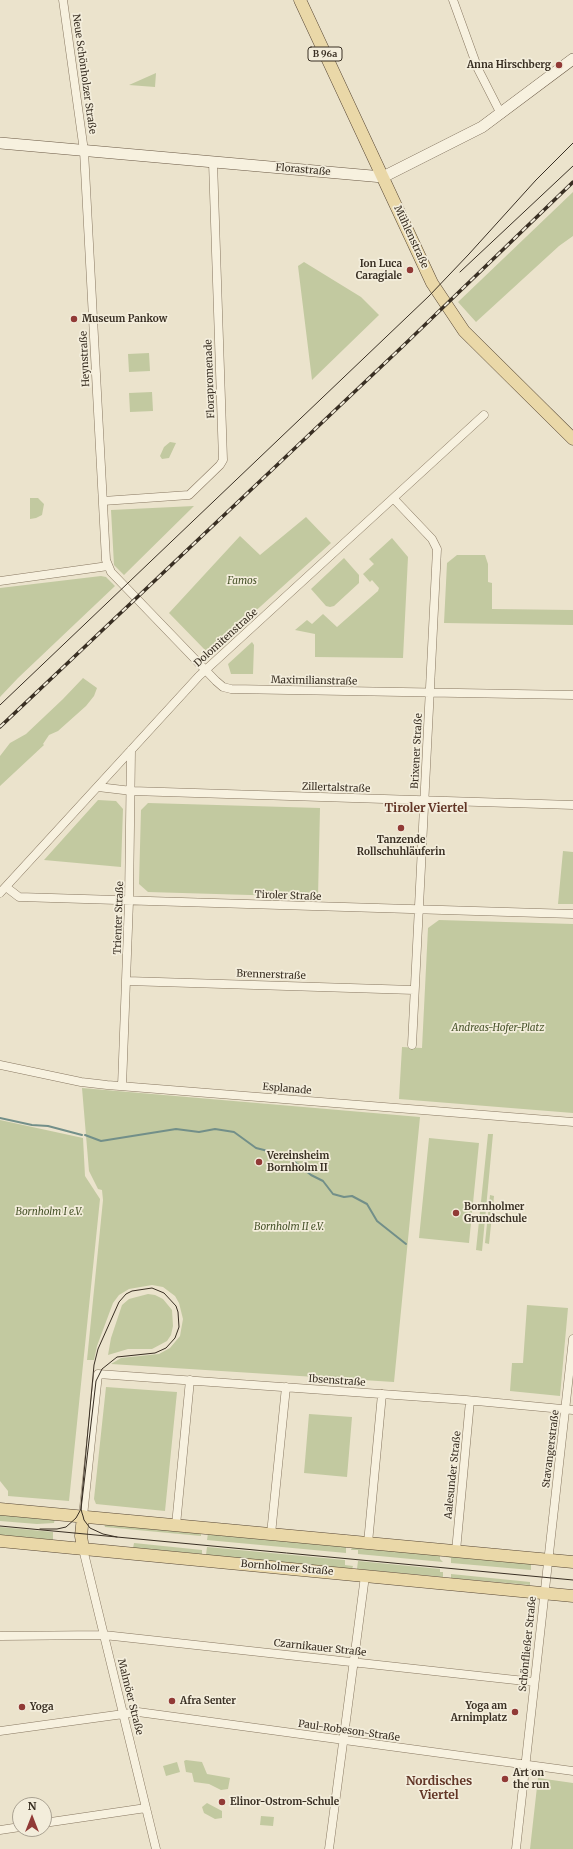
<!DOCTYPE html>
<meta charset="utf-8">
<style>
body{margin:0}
#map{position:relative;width:573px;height:1849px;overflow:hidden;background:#ebe3cc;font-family:Merriweather,serif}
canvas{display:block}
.north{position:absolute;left:12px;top:1797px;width:40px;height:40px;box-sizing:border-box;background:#f3eddb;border:1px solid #a9a191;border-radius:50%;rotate:0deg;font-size:11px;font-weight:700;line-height:16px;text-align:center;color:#392f23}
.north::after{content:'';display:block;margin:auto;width:14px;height:18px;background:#913a36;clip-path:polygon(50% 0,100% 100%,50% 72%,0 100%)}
</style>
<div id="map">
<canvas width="573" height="1849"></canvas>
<div class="north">N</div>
</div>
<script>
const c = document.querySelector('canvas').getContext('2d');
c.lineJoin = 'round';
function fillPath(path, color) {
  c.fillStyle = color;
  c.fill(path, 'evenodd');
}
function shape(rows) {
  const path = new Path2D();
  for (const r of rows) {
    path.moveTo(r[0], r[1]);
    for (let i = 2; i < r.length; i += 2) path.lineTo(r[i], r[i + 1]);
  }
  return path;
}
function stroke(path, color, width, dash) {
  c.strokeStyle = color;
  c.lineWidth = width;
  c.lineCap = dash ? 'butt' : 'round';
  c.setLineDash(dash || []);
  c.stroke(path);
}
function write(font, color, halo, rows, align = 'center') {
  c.font = font + ' Merriweather,serif';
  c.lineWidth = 3.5;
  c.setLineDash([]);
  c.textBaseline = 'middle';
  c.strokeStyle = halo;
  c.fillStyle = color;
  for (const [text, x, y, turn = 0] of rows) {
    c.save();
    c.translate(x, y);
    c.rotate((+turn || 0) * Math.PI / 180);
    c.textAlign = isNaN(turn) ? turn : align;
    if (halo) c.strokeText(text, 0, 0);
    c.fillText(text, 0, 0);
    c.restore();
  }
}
fillPath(shape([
 [156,73,155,87,129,85],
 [573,192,573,236,559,246,476,322,458,302],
 [304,262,361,297,379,315,312,380,298,266],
 [149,353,150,371,129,372,128,354],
 [152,392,153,411,130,412,129,393],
 [170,442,176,443,169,458,162,459,160,456,164,447],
 [30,498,38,498,44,504,42,515,36,518,30,519],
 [194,506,124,575,114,565,111,510],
 [306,517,331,543,211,651,206,651,169,613,240,536,260,555],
 [392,538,408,557,403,658,315,657,315,634,295,630,307,620,312,624,323,614,337,627,378,591,379,588,372,580,370,582,363,574,374,564,369,559],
 [457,555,485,555,488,564,488,582,492,583,492,609,573,610,573,625,444,623,447,563],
 [344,558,359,575,359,583,334,606,330,607,326,606,311,589],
 [101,576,106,577,115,586,18,678,0,697,0,588],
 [252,642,254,645,253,674,231,674,228,664],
 [83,678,97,688,94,696,86,706,58,731,49,735,43,744,44,745,0,786,0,756,10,743,26,734,63,699],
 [98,800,116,801,123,809,121,867,44,860],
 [148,803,320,808,318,897,148,892,139,884,141,810],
 [563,851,573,852,573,904,558,904],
 [439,920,573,924,573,1113,399,1099,402,1047,422,1048,428,928],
 [82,1088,420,1117,394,1382,111,1364,121,1358,159,1354,170,1348,180,1336,183,1319,179,1303,175,1296,163,1287,152,1285,129,1289,119,1295,113,1303,97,1346,94,1360,87,1360,103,1200,102,1190,98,1189,89,1171],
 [0,1120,83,1138,85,1176,100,1199,69,1501,8,1496,8,1491,0,1481],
 [488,1134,493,1134,482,1251,476,1250],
 [429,1138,479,1143,469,1243,419,1238],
 [490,1195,494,1196,489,1244,485,1243],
 [148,1294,155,1295,163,1299,172,1310,173,1326,171,1335,167,1341,152,1349,128,1349,108,1355,111,1338,122,1305,129,1299],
 [527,1305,568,1308,560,1396,510,1391,512,1363,523,1363],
 [106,1387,177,1392,165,1511,96,1504,94,1499],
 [309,1414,352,1417,347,1477,304,1473],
 [0,1513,55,1518,54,1523,37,1524,0,1521],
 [104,1523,201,1532,201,1536,105,1527],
 [0,1527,53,1532,53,1540,0,1535],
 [208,1533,346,1546,346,1553,207,1540],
 [134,1543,202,1550,202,1554,133,1548],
 [207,1547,345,1560,345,1565,353,1566,352,1569,206,1555],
 [352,1547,440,1555,440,1559,443,1562,358,1554,358,1550,351,1550],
 [446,1555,531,1563,531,1570,451,1563,451,1558,446,1557],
 [358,1561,440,1569,440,1572,443,1572,443,1577,357,1569],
 [451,1574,530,1582,530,1585,451,1578],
 [186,1760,202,1762,207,1774,230,1778,228,1789,221,1790,209,1784,194,1782,192,1773,186,1772,184,1761],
 [177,1762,180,1772,166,1776,163,1766],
 [538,1778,573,1783,573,1849,530,1849],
 [207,1803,222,1811,222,1818,215,1819,204,1813,202,1807],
 [261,1816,274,1817,273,1826,260,1825]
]), '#c2c9a0');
stroke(shape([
 [0,1118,32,1125,48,1126,82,1135],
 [85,1135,101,1141,176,1129,199,1132,215,1129,234,1132,256,1148,276,1153],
 [279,1154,286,1155,311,1175,323,1181,333,1194,344,1197,352,1196,367,1204,377,1221,406,1244]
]), '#728f89', 2);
const street = shape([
 [63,0,84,151,106,560,111,572,216,681,223,687,231,689,573,695],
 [453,0,478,69,501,114],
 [394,499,432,539,437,549,412,1045],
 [103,501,189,495,220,465,223,460,213,162],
 [0,581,108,566],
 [98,787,132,791,573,805],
 [6,887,19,897,573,914],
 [0,893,199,676,484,415],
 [127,981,414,990],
 [0,1065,81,1082,107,1085,573,1122],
 [122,1086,129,901,131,750],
 [83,1516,98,1374,466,1400,573,1410],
 [176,1525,190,1380],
 [271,1534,286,1387],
 [368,1543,382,1394],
 [83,1549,156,1849],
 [456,1551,470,1401],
 [0,1636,104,1635,534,1682],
 [0,1731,138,1712,573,1771],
 [44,1823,146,1808],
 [0,1830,20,1827],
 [329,1849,365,1576],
 [516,1849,573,1339]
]);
const secondary = shape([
 [0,143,383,177,482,127,573,59]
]);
const primary = shape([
 [300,0,432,283,464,331,573,439],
 [0,1509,573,1562],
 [83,1516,81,1536,83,1549],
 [0,1541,573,1596]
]);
stroke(street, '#877761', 9);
stroke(secondary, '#695844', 12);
stroke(primary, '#564634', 13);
stroke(street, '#f7f1df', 8);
stroke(secondary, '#f7f1df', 11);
stroke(primary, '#ead8a8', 12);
stroke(shape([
 [460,272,573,166],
 [0,705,429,296,469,254,536,180,573,143],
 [0,1526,573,1580],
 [40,1529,57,1529,66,1527,76,1518,81,1509,96,1381,102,1369,117,1357,155,1353,166,1348,175,1338,179,1327,178,1312,176,1306,164,1293,152,1288,132,1291,126,1294,119,1302,98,1349,94,1365,81,1506,81,1509,82,1513,83,1516,84,1520,90,1528,103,1534,117,1537]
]), '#392f23', 1);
const rail = shape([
 [0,727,403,346,573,182]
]);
stroke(rail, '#392f23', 3.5);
stroke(rail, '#f3eddb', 2, [6]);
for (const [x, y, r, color] of [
 [559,65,4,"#913a36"],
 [410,270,4,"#913a36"],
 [74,319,4,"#913a36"],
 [401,828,4,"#913a36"],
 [259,1162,4,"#913a36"],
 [456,1213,4,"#913a36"],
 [172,1701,4,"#913a36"],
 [22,1707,4,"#913a36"],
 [515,1712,4,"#913a36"],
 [505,1779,4,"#913a36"],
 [222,1802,4,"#913a36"]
]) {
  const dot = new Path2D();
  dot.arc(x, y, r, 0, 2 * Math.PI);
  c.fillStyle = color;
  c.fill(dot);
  stroke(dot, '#f3eddb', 1.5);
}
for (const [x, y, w] of [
 [325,54,34]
]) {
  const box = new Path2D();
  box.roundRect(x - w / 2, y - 7, w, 14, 3);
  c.fillStyle = '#f3eddb';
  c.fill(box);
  stroke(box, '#392f23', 1);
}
write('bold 9px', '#392f23', null, [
 ["B 96a",325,54]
]);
write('bold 10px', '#392f23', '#f3eddb', [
 ["Anna Hirschberg",551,65,"right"],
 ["Ion Luca",402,264,"right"],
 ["Caragiale",402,276,"right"],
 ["Museum Pankow",82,319],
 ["Tanzende",401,840,"center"],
 ["Rollschuhläuferin",401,852,"center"],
 ["Vereinsheim",267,1156],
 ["Bornholm II",267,1168],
 ["Bornholmer",464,1207],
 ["Grundschule",464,1219],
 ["Afra Senter",180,1701],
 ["Yoga am",507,1706,"right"],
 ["Arnimplatz",507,1718,"right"],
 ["Yoga",30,1707],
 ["Art on",513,1773],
 ["the run",513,1785],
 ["Elinor-Ostrom-Schule",230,1802]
], 'left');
write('10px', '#392f23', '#f3eddb', [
 ["Neue Schönholzer Straße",84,74,82],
 ["Florastraße",303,170,5],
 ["Mühlenstraße",411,237,65],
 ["Heynstraße",85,359,-93],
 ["Florapromenade",210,379,-92],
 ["Dolomitenstraße",226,638,-42],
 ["Maximilianstraße",314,681,1],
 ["Brixener Straße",417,751,-87],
 ["Zillertalstraße",336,788,2],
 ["Tiroler Straße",288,896,2],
 ["Trienter Straße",119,918,-88],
 ["Brennerstraße",271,975,2],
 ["Esplanade",287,1089,5],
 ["Ibsenstraße",337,1381,4],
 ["Stavangerstraße",551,1449,-83],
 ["Aalesunder Straße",453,1475,-84],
 ["Bornholmer Straße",287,1568,5],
 ["Schönfließer Straße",528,1644,-84],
 ["Czarnikauer Straße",320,1648,6],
 ["Malmöer Straße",130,1697,76],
 ["Paul-Robeson-Straße",349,1731,8]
]);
write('italic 10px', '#48542b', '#f3eddb', [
 ["Famos",242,581],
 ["Andreas-Hofer-Platz",498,1028],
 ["Bornholm I e.V.",49,1212],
 ["Bornholm II e.V.",289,1227]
]);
write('bold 12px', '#623526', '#f3eddb', [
 ["Tiroler Viertel",426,809],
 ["Nordisches",439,1782],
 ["Viertel",439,1796]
]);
</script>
